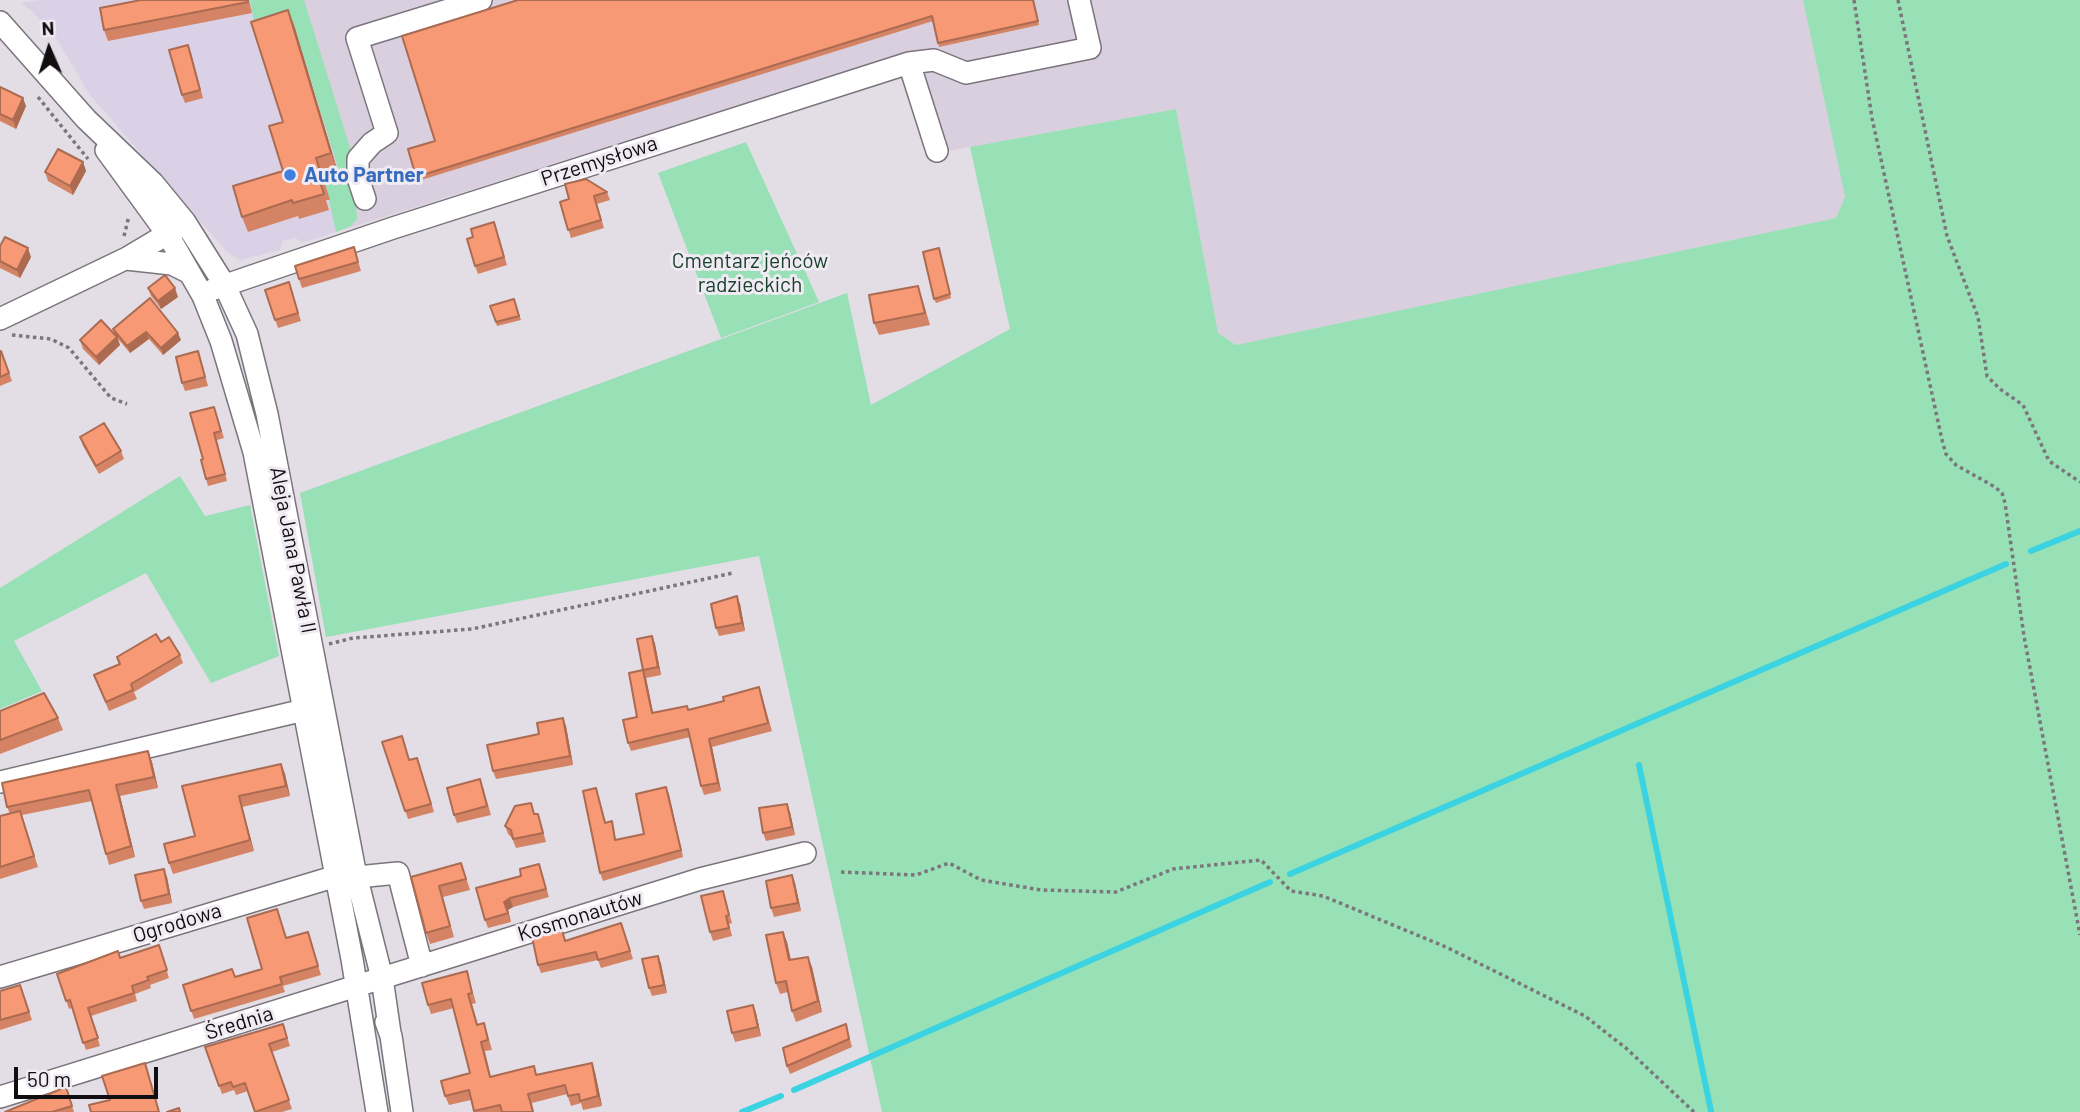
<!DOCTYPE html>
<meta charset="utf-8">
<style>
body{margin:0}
#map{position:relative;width:2080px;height:1112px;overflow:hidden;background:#e3dde6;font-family:Barlow,sans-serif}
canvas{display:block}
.north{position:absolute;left:14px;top:14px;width:70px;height:70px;-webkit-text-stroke:5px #f0eaf3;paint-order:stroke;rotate:357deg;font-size:19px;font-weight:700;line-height:28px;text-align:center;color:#100e11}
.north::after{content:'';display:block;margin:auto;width:24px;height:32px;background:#100e11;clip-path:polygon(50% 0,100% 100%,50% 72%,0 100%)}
.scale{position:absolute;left:14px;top:1067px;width:144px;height:32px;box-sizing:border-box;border:4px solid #100e11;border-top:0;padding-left:9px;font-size:21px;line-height:24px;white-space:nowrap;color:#100e11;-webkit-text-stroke:5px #f0eaf3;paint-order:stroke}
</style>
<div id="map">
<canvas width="2080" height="1112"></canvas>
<div class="north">N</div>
<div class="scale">50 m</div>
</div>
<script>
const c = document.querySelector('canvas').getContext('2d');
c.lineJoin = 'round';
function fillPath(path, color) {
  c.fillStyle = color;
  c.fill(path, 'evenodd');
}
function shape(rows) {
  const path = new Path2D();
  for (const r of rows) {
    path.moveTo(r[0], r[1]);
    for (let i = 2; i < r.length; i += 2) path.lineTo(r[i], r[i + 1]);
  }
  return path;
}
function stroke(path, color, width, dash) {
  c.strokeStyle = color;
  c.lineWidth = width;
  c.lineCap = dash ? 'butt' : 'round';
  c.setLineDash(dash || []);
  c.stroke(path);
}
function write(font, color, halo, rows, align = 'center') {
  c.font = font + ' Barlow,sans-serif';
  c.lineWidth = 6;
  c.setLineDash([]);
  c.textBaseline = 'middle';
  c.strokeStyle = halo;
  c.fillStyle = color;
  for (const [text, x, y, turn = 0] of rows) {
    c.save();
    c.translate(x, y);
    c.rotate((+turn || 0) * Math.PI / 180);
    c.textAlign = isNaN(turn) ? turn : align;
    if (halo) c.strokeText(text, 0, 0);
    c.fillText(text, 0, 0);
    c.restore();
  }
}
fillPath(shape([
 [40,0,250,0,294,25,338,168,324,181,336,232,301,243,296,238,283,241,280,250,240,260,228,253,89,94,58,41,32,11,21,3]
]), '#dad1e6');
fillPath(shape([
 [250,0,1803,0,1845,197,1836,218,1236,345,1218,333,1176,109,948,151,916,50,336,232,323,174,338,168,294,25]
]), '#d9cfde');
fillPath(shape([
 [250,0,304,0,352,154,357,219,351,226,336,232,323,174,338,168,294,25,257,37],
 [1803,0,2080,0,2080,1112,882,1112,759,556,326,637,300,493,847,293,871,405,1010,329,970,147,1176,109,1218,333,1236,345,1836,218,1845,197],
 [746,142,819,302,721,338,658,173],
 [180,476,205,516,250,505,279,656,211,683,146,573,14,641,42,691,0,709,0,588]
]), '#98e0b5');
stroke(shape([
 [2031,551,2080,531],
 [1639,765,1711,1111],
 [1290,874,2006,564],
 [794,1090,1270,882],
 [742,1112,781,1096]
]), '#3bd3e1', 6);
const minor = shape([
 [0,22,86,119,153,183,185,222,224,284,247,334,267,414,355,871,382,978,390,1033],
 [909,63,934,60,966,73,1090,48,1079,0],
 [106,150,168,235,203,296,221,341,254,452,352,959,377,1112],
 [365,199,358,178,358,159,372,143,387,133,357,38,481,0],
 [126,259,172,264,190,273],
 [214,289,393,228,909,63,937,151],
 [0,319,127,258,179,227],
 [0,782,304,710],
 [357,877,398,873,422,966],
 [0,977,350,872],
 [386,1022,391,1036,402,1112],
 [0,1097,700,879,805,853]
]);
stroke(minor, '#7a747c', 24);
stroke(shape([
 [1854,0,1872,118,1942,440,1946,454,1956,465,1995,487,2002,493,2005,503,2024,636,2080,935],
 [1898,0,1947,236,1978,317,1987,376,2000,389,2023,405,2049,461,2080,482],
 [38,97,88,159],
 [124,236,129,216],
 [12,335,51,339,69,348,111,398,127,404],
 [329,644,353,638,472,629,733,573],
 [841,872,916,875,949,863,981,880,1041,890,1116,892,1173,869,1261,860,1291,891,1323,896,1446,947,1585,1016,1627,1049,1694,1112]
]), '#7a767c', 3.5, [3.5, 3.5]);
stroke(minor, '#fff', 21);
fillPath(shape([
 [249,0,252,13,108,41,104,30],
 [518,0,1034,0,1039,25,939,47,933,21,418,181,408,149,435,141],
 [294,25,337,169,322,174,330,200,326,200,329,210,299,219,298,216,248,232,242,217,283,171,283,122],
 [191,53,203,98,185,103,182,95],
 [0,87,26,106,16,129,0,121],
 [83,162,86,171,73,195,48,181,45,172],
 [607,192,610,200,597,204,604,228,571,238,560,202],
 [494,222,507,265,478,274,475,266,473,237],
 [0,246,31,257,20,278,0,268],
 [354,247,361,271,302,288,299,279],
 [939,248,951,298,936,303,934,299],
 [289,282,301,321,278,328,265,290],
 [148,288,178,297,161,309,151,296],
 [150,298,181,340,163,355,149,339,130,353,118,339,120,345,99,365,83,349,80,340,115,335,113,329],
 [922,298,930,325,879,335,874,323],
 [514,299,521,320,497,326,490,306],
 [1,351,12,381,0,386,0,352],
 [201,360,208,386,185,391,182,383],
 [214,407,224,438,217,440,227,481,208,486,206,479,203,459],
 [80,437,121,451,124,459,99,474,83,446],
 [740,604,745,631,719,636,716,628],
 [652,636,655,644,661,675,646,678,653,713,689,710,762,696,772,731,712,747,721,791,704,795,701,786,690,737,631,751,628,743,637,717,643,670],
 [161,642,180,655,183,663,134,692,137,699,109,711,94,675,119,664,117,657],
 [0,711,58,718,63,730,0,754],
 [566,726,573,765,496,779,493,771],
 [382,742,405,744,409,760,420,766,434,812,408,819],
 [152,762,158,788,120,796,135,857,109,865,106,854,92,801,22,815,38,867,0,879,0,816,10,814,7,807],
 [281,764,285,774,290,796,242,807,254,851,173,874,169,863,195,836,182,786],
 [483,787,491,815,457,823,454,815],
 [666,787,683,857,603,881,600,873,596,788,606,823,614,829,616,840,644,834],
 [790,812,795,835,766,841,763,833],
 [535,814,538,814,546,842,516,848,512,838,508,834,505,826],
 [539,864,549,897,513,907,508,910,511,922,488,928,485,920],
 [465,874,470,890,443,897,454,937,430,944,426,933,411,877],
 [792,875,795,883,801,911,774,917,771,908],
 [167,877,172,903,144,909,141,901],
 [723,891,732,923,729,924,732,936,713,941,710,932],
 [624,931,633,959,601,968,598,960,541,973,538,965,566,940],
 [308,932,321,975,283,986,285,992,194,1019,183,985,235,977,262,969,287,938],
 [783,932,787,942,791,960,812,967,822,1012,796,1022,792,1011,788,992,780,994,776,983],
 [159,945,169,978,150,985,151,988,135,994,137,1001,91,1016,100,1046,86,1050,72,1008,69,1009,57,974,120,958],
 [658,956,661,964,667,993,652,996,649,988],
 [467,971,476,1003,472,1004,478,1025,487,1032,492,1050,485,1051,491,1077,595,1072,602,1106,583,1110,581,1103,571,1106,567,1094,532,1103,534,1112,475,1112,471,1100,449,1105,445,1096,470,1073,454,1008,431,1014,428,1005],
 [20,985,32,1020,0,1030,0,991],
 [753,1005,756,1013,761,1036,735,1042,732,1033],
 [283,1024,290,1046,272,1052,292,1109,282,1112,255,1112,248,1091,236,1095,234,1090,222,1094,205,1047],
 [846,1024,852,1047,790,1074,787,1066],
 [66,1087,74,1112,5,1112]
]), '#d48464');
fillPath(shape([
 [288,10,294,25,337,169,331,153],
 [23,98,26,106,16,129,13,120],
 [83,162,86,171,73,195,70,186],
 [28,248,31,257,20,278,17,270],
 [175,288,178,297,161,309,158,301],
 [146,332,149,339,130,353,127,346],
 [178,333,181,340,163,355,161,348],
 [117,337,120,345,99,365,96,357],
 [737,596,740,604,745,631,742,623],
 [652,636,655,644,661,675,658,667],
 [643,670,646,678,655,722,652,713],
 [563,718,566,726,573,765,570,756],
 [709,739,712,747,721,791,718,783],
 [148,751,152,762,158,788,154,777],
 [281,764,285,774,290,796,286,786],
 [116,785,120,796,135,857,131,846],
 [666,787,669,794,683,857,681,850],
 [239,796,254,851,250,840],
 [787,804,790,812,795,835,792,827],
 [164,869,167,877,172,903,169,894],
 [792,875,795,883,801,911,798,903],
 [510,898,513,907,508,910,511,922,504,902],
 [783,932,787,942,793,971,789,960],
 [658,956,661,964,667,993,664,985],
 [808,957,812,967,822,1012,818,1001],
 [753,1005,756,1013,761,1036,758,1027],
 [592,1063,595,1072,602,1106,598,1096]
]), '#ac6b51');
const building = shape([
 [141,0,248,0,248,2,104,30,100,8,141,0],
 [518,0,1033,0,1038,21,938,43,932,16,416,177,408,149,435,141,402,36,518,0],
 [288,10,331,153,316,158,324,184,321,185,324,194,293,203,292,200,242,217,233,186,283,171,269,126,283,122,251,22,288,10],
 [188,45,200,90,182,95,169,50,188,45],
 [0,87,23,98,13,120,0,114,0,87],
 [58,149,83,162,70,186,45,172,58,149],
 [586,179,607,192,594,196,601,220,568,230,560,202,569,199,565,184,586,179],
 [494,222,504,257,475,266,467,239,473,237,471,229,494,222],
 [5,237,28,248,17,270,0,261,0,246,5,237],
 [354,247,358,262,299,279,295,266,354,247],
 [939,248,950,294,934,299,923,252,939,248],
 [165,275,175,288,158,301,148,288,165,275],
 [289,282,298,313,275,320,265,290,289,282],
 [918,286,925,313,874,323,869,295,918,286],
 [150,298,178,333,161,348,146,332,127,346,113,329,150,298],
 [514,299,519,316,496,322,490,306,514,299],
 [101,320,117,337,96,357,80,340,101,320],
 [1,351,9,373,0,377,0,352,1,351],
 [198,351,205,377,182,383,176,357,198,351],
 [214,407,221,431,214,433,225,474,206,479,201,460,203,459,190,413,214,407],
 [104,423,121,451,96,466,80,437,104,423],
 [737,596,742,623,716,628,711,604,737,596],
 [156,634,161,642,169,637,180,655,131,684,133,690,106,702,94,675,120,664,117,657,156,634],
 [652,636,658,667,643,670,637,639,652,636],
 [643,670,652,713,687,706,688,710,724,701,723,697,759,687,768,723,709,739,718,783,701,786,688,729,628,743,623,720,637,717,629,673,643,670],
 [44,693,58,718,0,740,0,711,44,693],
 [563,718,570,756,493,771,487,745,539,734,537,723,563,718],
 [402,736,409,760,417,758,431,804,405,811,382,742,402,736],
 [148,751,154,777,116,785,131,846,106,854,89,790,7,807,2,783,148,751],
 [281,764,286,786,239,796,250,840,169,863,164,844,195,836,182,786,281,764],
 [480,779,487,806,454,815,447,788,480,779],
 [666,787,681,850,600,873,583,791,596,788,605,823,612,821,615,840,644,834,636,794,666,787],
 [531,803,534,814,538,814,543,833,513,839,511,830,505,826,515,806,531,803],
 [787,804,792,827,763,833,759,808,787,804],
 [20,811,34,856,0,867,0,816,20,811],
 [461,863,466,879,439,886,450,926,426,933,411,877,461,863],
 [539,864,546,889,510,898,504,902,508,913,485,920,476,888,521,876,520,869,539,864],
 [164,869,169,894,141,901,135,875,164,869],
 [792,875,798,903,771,908,766,881,792,875],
 [723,891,729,915,726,916,729,928,710,932,701,896,723,891],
 [277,909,286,938,308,932,318,966,280,977,282,984,191,1011,183,985,232,969,235,977,262,969,247,918,277,909],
 [621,923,630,951,598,960,596,952,538,965,532,937,562,930,565,941,621,923],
 [783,932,789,960,808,957,818,1001,792,1011,786,981,776,983,766,935,783,932],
 [159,945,167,970,147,977,149,980,132,986,134,993,88,1008,98,1038,83,1043,70,1000,66,1001,57,974,118,951,120,958,159,945],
 [658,956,664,985,649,988,642,959,658,956],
 [467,971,472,993,468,994,477,1025,484,1023,488,1040,481,1042,490,1077,534,1066,536,1075,592,1063,598,1096,580,1101,579,1094,568,1096,565,1085,528,1094,533,1112,502,1112,500,1105,474,1111,469,1090,445,1096,441,1081,470,1073,451,999,428,1005,422,983,467,971],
 [20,985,29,1012,0,1020,0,991,20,985],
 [753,1005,758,1027,732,1033,727,1011,753,1005],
 [283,1024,287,1038,269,1044,289,1100,255,1112,245,1083,233,1087,231,1082,219,1086,205,1047,283,1024],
 [846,1024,849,1039,787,1066,783,1048,846,1024],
 [145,1063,159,1112,91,1112,89,1105,110,1100,102,1076,145,1063],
 [66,1087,72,1106,52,1112,5,1112,66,1087],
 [179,1108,180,1112,167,1112,179,1108]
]);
fillPath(building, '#f69974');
stroke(building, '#ac6b51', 2);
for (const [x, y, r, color] of [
 [290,175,7,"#3f7fe0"]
]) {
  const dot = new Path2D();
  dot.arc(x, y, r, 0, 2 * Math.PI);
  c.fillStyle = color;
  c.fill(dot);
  stroke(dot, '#f0eaf3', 2.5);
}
write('21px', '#100e11', '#f0eaf3', [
 ["Przemysłowa",599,161,-18],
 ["Aleja Jana Pawła II",293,550,79],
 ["Kosmonautów",580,916,-17],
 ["Ogrodowa",177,923,-17],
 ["Średnia",239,1023,-17]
]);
write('bold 21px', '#366cbe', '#f0eaf3', [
 ["Auto Partner",304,175]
], 'left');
write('21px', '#19422c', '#f0eaf3', [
 ["Cmentarz jeńców",750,261],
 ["radzieckich",750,285]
]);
</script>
